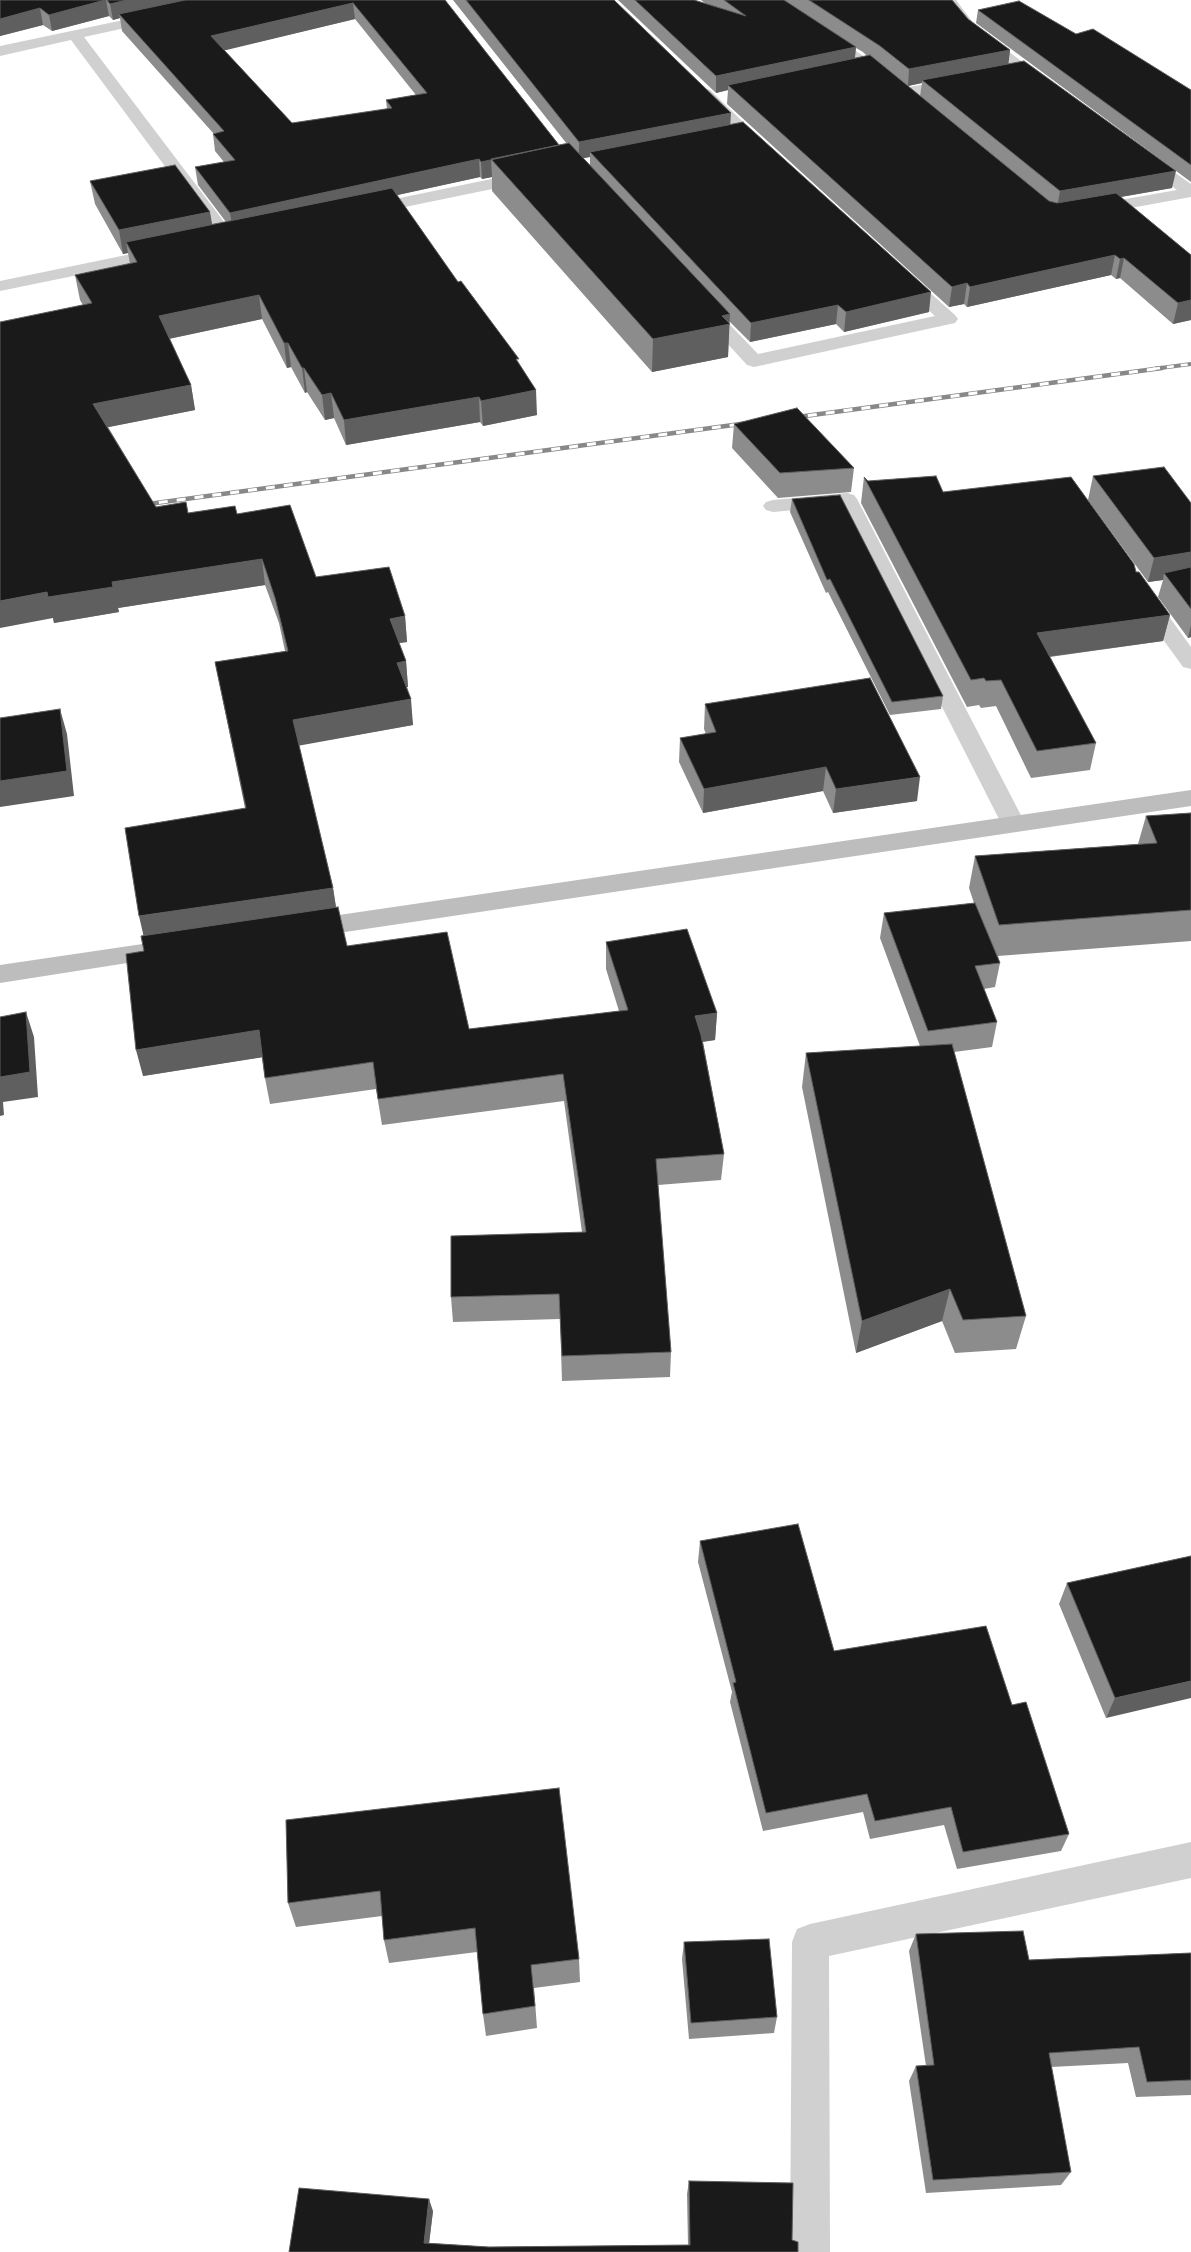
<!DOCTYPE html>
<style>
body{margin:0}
canvas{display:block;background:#fff}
</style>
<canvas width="1191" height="2252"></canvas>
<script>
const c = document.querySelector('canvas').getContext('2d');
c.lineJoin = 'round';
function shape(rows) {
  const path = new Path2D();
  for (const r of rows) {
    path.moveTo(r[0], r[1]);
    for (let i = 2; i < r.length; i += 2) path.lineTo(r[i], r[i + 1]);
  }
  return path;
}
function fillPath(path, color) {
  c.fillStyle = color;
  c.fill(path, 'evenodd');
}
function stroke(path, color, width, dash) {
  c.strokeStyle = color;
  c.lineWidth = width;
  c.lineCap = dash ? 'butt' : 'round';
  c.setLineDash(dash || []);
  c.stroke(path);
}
fillPath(shape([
 [762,0,779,0,880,67,877,70,872,72,867,70,762,0],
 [937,0,956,0,977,28,1048,81,1051,84,1048,87,1038,87,967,34,946,6,937,0],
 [157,13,164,17,162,20,84,37,234,235,237,239,234,243,222,243,71,40,0,56,0,46,157,13],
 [958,78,963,80,966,83,963,86,904,98,898,96,896,93,898,90,904,88,958,78],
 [704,88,710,90,769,147,771,150,769,153,757,153,698,96,696,93,698,90,704,88],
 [1145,154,1151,156,1191,184,1191,197,1092,215,1086,214,1084,210,1086,206,1177,190,1139,162,1137,159,1139,156,1145,154],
 [530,171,536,172,538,176,536,180,366,215,360,214,358,210,360,206,366,205,530,171],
 [165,247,171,248,174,252,171,256,0,291,0,281,165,247],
 [902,272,908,273,955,315,958,319,955,323,754,367,747,365,694,307,697,303,703,302,709,303,758,354,935,316,896,281,893,277,896,273,902,272],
 [847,493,854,495,857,499,1025,823,1021,829,1013,831,1005,829,1001,823,840,506,773,512,766,510,763,506,766,502,773,500,847,493],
 [1144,592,1152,593,1191,647,1191,669,1183,667,1133,598,1136,593,1144,592],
 [1191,1842,1191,1878,829,1956,830,2252,790,2252,792,1942,797,1929,810,1924,1191,1842]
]), '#d0d0d0');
fillPath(shape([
 [1191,790,1191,806,305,938,296,935,292,929,296,923,305,920,1191,790],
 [163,941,172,944,176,950,172,956,0,983,0,965,163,941]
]), '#bdbdbd');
const railFar1 = shape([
 [1153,369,1191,364]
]);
const rail = shape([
 [790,418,1162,368],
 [141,505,748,423]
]);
stroke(railFar1, '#888', 4);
stroke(rail, '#888', 4.5);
stroke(railFar1, '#fff', 2.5, [7]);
stroke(rail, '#fff', 3, [9]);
fillPath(shape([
 [0,0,445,0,559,145,567,144,453,0,614,0,730,125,929,312,844,332,836,324,750,342,729,321,728,357,652,372,492,191,492,177,482,179,480,177,397,195,458,282,519,365,537,415,483,426,480,422,346,445,334,418,325,420,307,392,305,393,291,367,287,368,262,319,169,339,191,385,195,410,108,427,156,507,188,513,237,514,316,577,405,616,407,642,399,643,406,661,408,687,407,687,413,725,299,745,333,888,336,907,347,946,469,1029,619,1011,606,969,606,942,717,1013,715,1040,703,1042,724,1154,721,1180,658,1185,671,1352,670,1377,562,1381,560,1319,453,1322,451,1297,582,1232,564,1101,382,1125,376,1089,270,1104,265,1078,262,1057,143,1076,144,951,143,935,245,808,220,687,215,662,285,651,279,623,265,585,118,608,119,612,54,623,53,618,83,305,80,300,75,275,130,264,128,253,123,254,95,204,90,181,212,224,226,222,198,185,195,167,224,162,215,151,213,134,214,134,122,31,120,18,113,20,109,16,52,31,43,25,0,36],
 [355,19,416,95,386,100,387,109,292,123,224,50],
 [590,157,590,165,583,158],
 [618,0,694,0,706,4,701,0,952,0,968,19,1010,50,1008,64,1172,188,1121,197,1191,255,1191,320,1173,324,1120,278,1116,279,1111,275,967,307,964,304,949,307,727,104,728,90,716,93],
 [856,48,863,52,867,56,855,58],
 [922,83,920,96,908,86],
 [978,10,1076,34,1191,90,1191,182,976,23],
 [734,424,854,468,851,492,778,498,732,448],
 [1093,476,1191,503,1191,637,1188,638,1158,597,1163,580,1148,582,1088,500],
 [864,477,868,481,943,492,1136,572,1170,615,1163,641,1050,657,1096,743,1090,770,1031,778,996,706,981,708,979,705,967,707,861,503],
 [792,499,943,696,941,709,890,715,828,592,826,593,790,512],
 [705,704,917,801,833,813,823,791,703,813,679,762,680,738,706,734,704,729],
 [1191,813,1191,941,998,956,1000,963,995,987,984,989,997,1022,992,1047,954,1052,1026,1316,1016,1349,955,1353,942,1321,856,1353,802,1087,806,1053,920,1046,880,938,884,913,974,903,969,888,975,856,1138,844,1146,816],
 [700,1541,834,1651,1012,1705,1069,1834,1061,1851,957,1869,944,1825,870,1839,863,1812,763,1831,730,1702,732,1692,698,1562],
 [1191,1556,1106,1718,1059,1604,1067,1583],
 [286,1820,579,1959,580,1982,534,1988,537,2028,486,2036,483,2014,477,1952,389,1963,384,1940,382,1916,296,1927,288,1903],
 [916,1934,1029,1960,1191,1953,1191,2095,1136,2097,1128,2063,1051,2067,1071,2172,1061,2185,926,2193,909,2081,916,2066,926,2066,909,1951],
 [684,1942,777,2017,774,2033,689,2039,682,1959],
 [689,2181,792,2240,798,2252,289,2252,433,2211,429,2243,489,2247,688,2245,687,2194]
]), '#8c8c8c');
fillPath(shape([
 [105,0,106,0,109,16,52,31,49,15],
 [127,0,206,0,119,14,120,18,113,20,110,4],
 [353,3,355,19,214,53,211,36],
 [40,8,43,25,0,36,0,19],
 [856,47,854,64,728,85,728,90,716,93,716,76],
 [1010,50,1008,67,922,80,922,83,908,86,909,69],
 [731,113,730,130,590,152,590,157,579,159,579,142],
 [479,159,480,177,233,231,230,213],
 [491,160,492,177,482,179,481,162],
 [1176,171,1172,188,1057,208,1060,191],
 [210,212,214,235,126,242,128,253,123,254,119,230],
 [1115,255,1111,275,967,307,970,287],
 [1124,258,1120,278,1116,279,1120,259],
 [967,283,964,304,949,307,952,287],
 [931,292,929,312,844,332,846,312],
 [259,295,262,319,163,340,159,316],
 [1191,300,1191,320,1173,324,1178,303],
 [838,305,836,324,750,342,751,323],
 [730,314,728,357,652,372,653,339,722,316],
 [284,343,288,343,291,367,287,368],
 [302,368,304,368,307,392,305,393],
 [191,385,195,410,99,429,93,404],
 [536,390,537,415,483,426,481,401],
 [331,393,334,418,325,420,322,395],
 [479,397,480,422,346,445,344,420],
 [1191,552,1191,576,1164,573,1163,580,1148,582,1154,558],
 [262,559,265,585,118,608,119,612,54,623,53,618,0,628,0,601,47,592],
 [1170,615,1163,641,1031,659,1037,633],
 [405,616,407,642,392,644,390,619],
 [1191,625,1191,637,1188,638],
 [406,661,408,687,400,688,397,663],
 [411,699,413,725,297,746,293,720],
 [60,709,67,734,74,796,0,807,0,781],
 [826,767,823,791,703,813,704,789],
 [920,777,917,801,833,813,836,789],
 [333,888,337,914,145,942,139,916],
 [26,1012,34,1037,38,1097,3,1102,4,1115,0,1116,0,1077],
 [717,1013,715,1040,693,1043,695,1016],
 [259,1030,264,1057,143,1076,136,1050],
 [950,1289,942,1321,856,1353,862,1321],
 [1191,1681,1191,1698,1106,1718,1115,1698],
 [429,2199,433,2211,428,2252,424,2243]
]), '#5f5f5f');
const building = shape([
 [0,0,105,0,49,15,40,8,0,19,0,0],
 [107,0,127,0,110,4,107,0],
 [185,0,445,0,559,145,481,162,479,159,230,213,195,167,235,160,213,134,224,131,119,14,185,0],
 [353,3,427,93,386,100,392,108,292,123,211,36,353,3],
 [466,0,614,0,731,113,579,142,466,0],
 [635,0,694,0,746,16,724,0,784,0,856,47,716,76,635,0],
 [809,0,952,0,968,19,1010,50,909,69,880,46,809,0],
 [1019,1,1076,34,1093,29,1191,90,1191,165,978,10,1019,1],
 [870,55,1049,201,1057,203,1116,193,1191,255,1191,300,1178,303,1124,258,1120,259,1115,255,970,287,967,283,952,287,728,85,870,55],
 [1024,61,1176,171,1060,191,922,80,1024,61],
 [743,122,931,292,846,312,838,305,751,323,590,152,743,122],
 [569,143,730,314,722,316,730,324,653,339,491,159,569,143],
 [175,165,210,212,119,230,90,181,175,165],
 [392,188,458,282,461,281,519,359,516,359,536,390,481,401,479,397,344,420,331,393,322,395,304,368,302,368,288,343,284,343,259,295,159,316,191,385,93,404,156,507,186,502,188,513,235,506,237,514,290,505,316,577,389,567,405,616,390,619,406,661,397,663,411,699,293,720,333,888,139,916,125,828,246,808,215,662,288,651,275,598,262,559,112,582,113,587,48,597,47,592,0,601,0,322,92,303,75,275,137,262,126,242,392,188],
 [797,408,854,468,780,473,734,424,797,408],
 [1164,467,1191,503,1191,552,1154,558,1093,476,1164,467],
 [936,476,943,492,1071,477,1134,564,1136,572,1139,572,1170,615,1037,633,1096,743,1037,751,1001,680,986,681,984,678,971,680,864,477,868,481,936,476],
 [840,495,943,696,892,702,830,579,827,580,792,499,840,495],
 [1191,567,1191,609,1164,573,1191,567],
 [870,678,920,777,836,789,826,767,704,789,680,738,716,732,705,704,870,678],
 [60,709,67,771,0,781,0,718,60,709],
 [1191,813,1191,910,999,925,975,856,1157,843,1146,816,1191,813],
 [975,903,1000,963,975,966,997,1022,928,1031,884,913,975,903],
 [338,907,347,946,447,932,469,1029,628,1010,606,942,687,929,717,1013,695,1016,701,1035,724,1154,656,1159,671,1352,562,1356,559,1294,451,1297,451,1236,586,1232,563,1074,378,1099,373,1062,265,1078,259,1030,136,1050,126,954,144,951,141,936,338,907],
 [26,1012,30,1072,0,1077,0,1017,26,1012],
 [952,1044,1026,1316,963,1320,950,1289,862,1321,806,1053,952,1044],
 [798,1524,834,1651,986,1626,1012,1705,1026,1702,1069,1834,963,1852,951,1807,875,1821,867,1794,766,1813,733,1683,736,1682,700,1541,798,1524],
 [1191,1556,1191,1681,1115,1698,1067,1583,1191,1556],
 [559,1788,579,1959,531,1965,535,2006,483,2014,475,1928,384,1940,380,1891,288,1903,286,1820,559,1788],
 [1023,1931,1029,1960,1191,1953,1191,2080,1147,2082,1139,2047,1049,2053,1071,2172,933,2180,916,2066,934,2065,916,1934,1023,1931],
 [769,1939,777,2017,691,2023,684,1942,769,1939],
 [689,2181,793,2183,792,2240,798,2242,798,2252,289,2252,299,2188,429,2199,424,2243,489,2247,690,2245,689,2181]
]);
fillPath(building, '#1a1a1a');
stroke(building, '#5f5f5f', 1);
</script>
